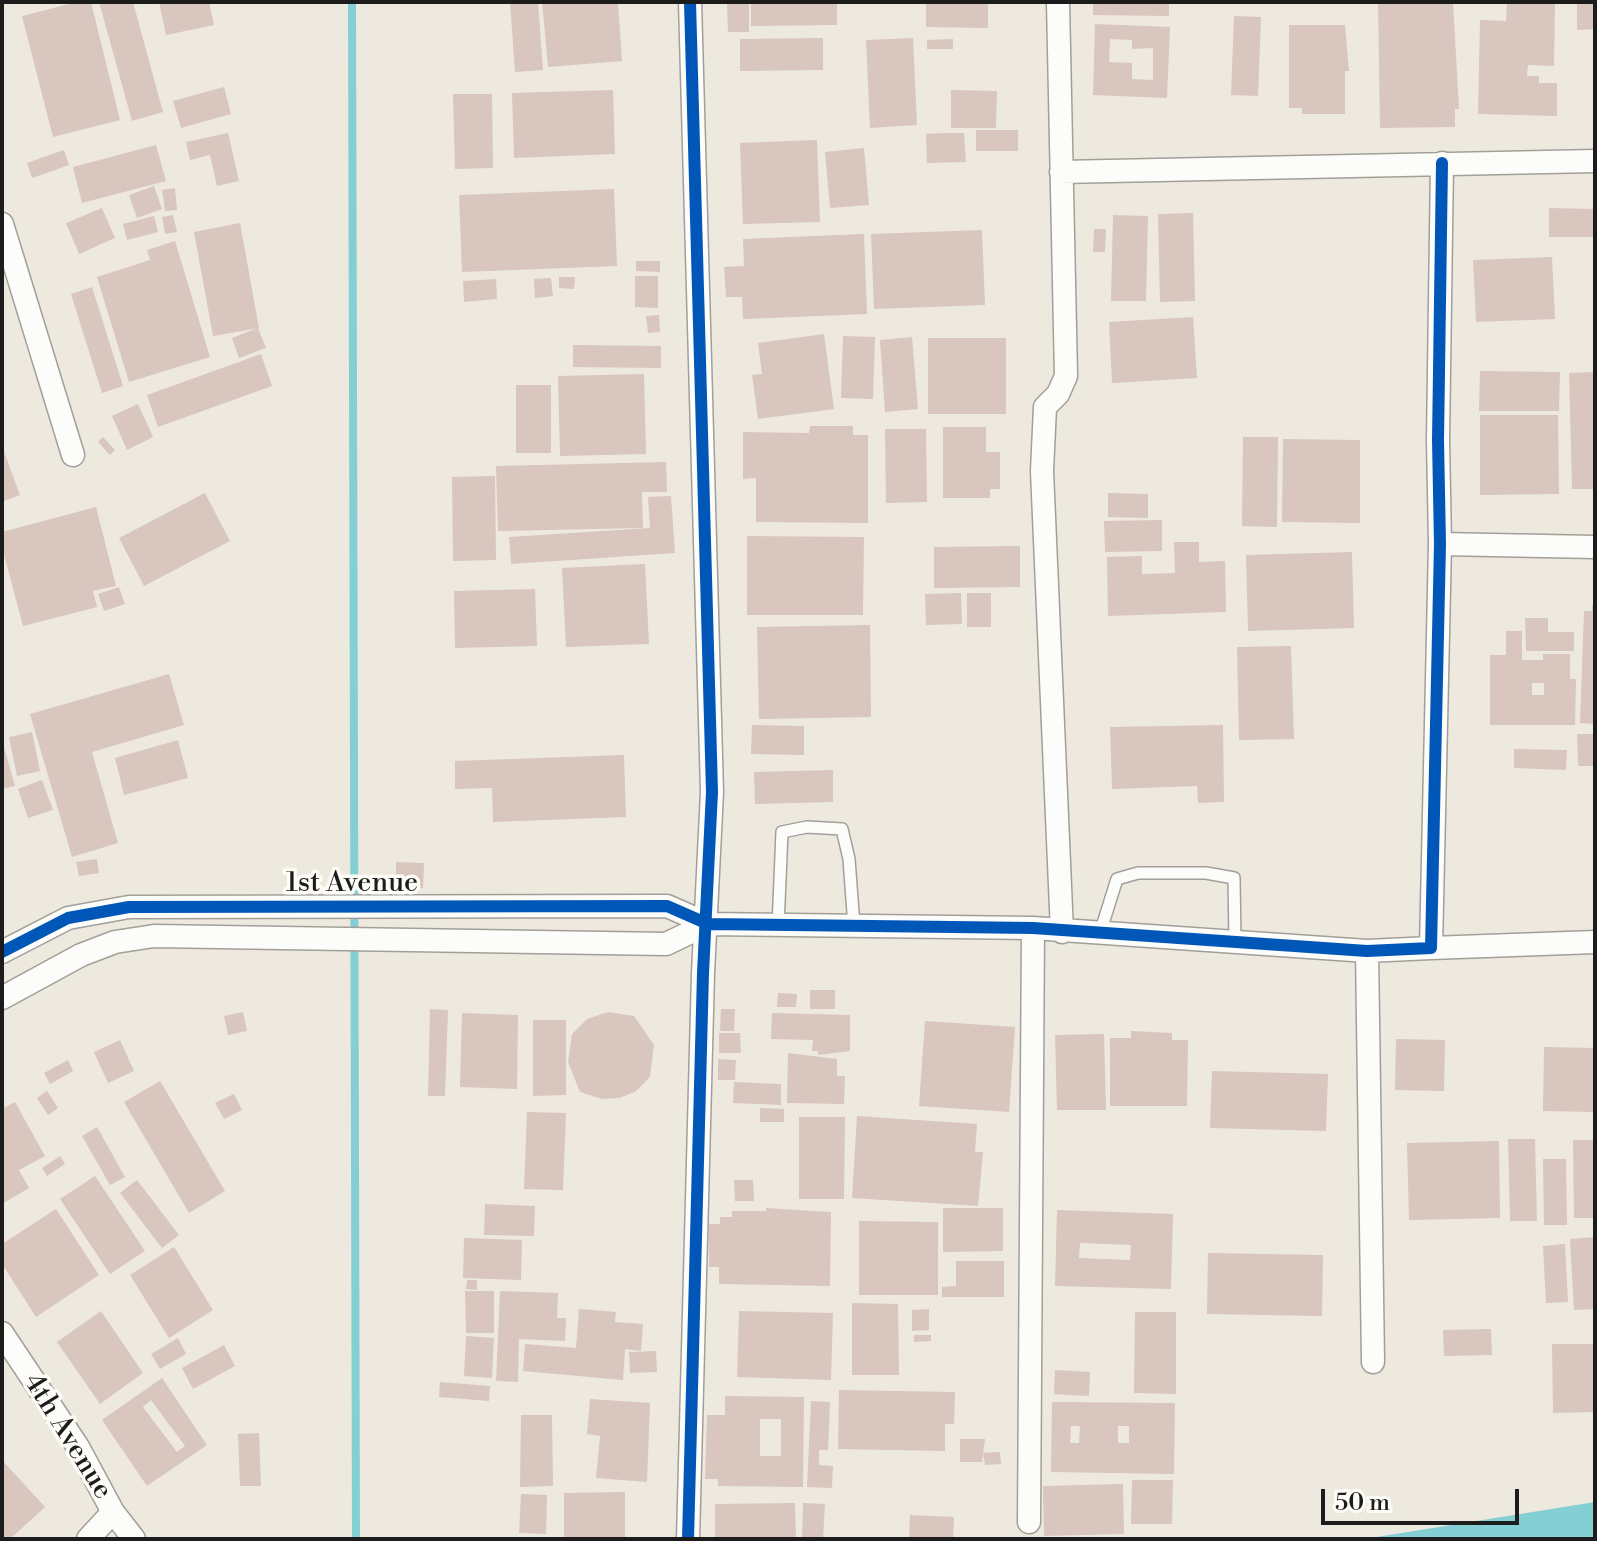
<!DOCTYPE html>
<style>
body{margin:0}
#map{position:relative;width:1597px;height:1541px;overflow:hidden;background:#ede9de;font-family:"Libre Bodoni",serif}
canvas{display:block}
.frame{position:absolute;inset:0;border:4px solid #1c1c1c;pointer-events:none}
.scale{position:absolute;left:1321px;top:1489px;width:198px;height:36px;box-sizing:border-box;border:4px solid #1c1c1c;border-top:0;padding-left:10px;font-size:24px;line-height:28px;white-space:nowrap;color:#1c1c1c;-webkit-text-stroke:6px #fdfcf7;paint-order:stroke}
</style>
<div id="map">
<canvas width="1597" height="1541"></canvas>
<div class="frame"></div>
<div class="scale">50 m</div>
</div>
<script>
const c = document.querySelector('canvas').getContext('2d');
c.lineJoin = 'round';
function fillPath(path, color) {
  c.fillStyle = color;
  c.fill(path, 'evenodd');
}
function shape(rows) {
  const path = new Path2D();
  for (const r of rows) {
    path.moveTo(r[0], r[1]);
    for (let i = 2; i < r.length; i += 2) path.lineTo(r[i], r[i + 1]);
  }
  return path;
}
function stroke(path, color, width, dash) {
  c.strokeStyle = color;
  c.lineWidth = width;
  c.lineCap = dash ? 'butt' : 'round';
  c.setLineDash(dash || []);
  c.stroke(path);
}
function write(font, color, halo, rows, align = 'center') {
  c.font = font + ' "Libre Bodoni",serif';
  c.lineWidth = 7;
  c.setLineDash([]);
  c.textBaseline = 'middle';
  c.strokeStyle = halo;
  c.fillStyle = color;
  for (const [text, x, y, turn = 0] of rows) {
    c.save();
    c.translate(x, y);
    c.rotate((+turn || 0) * Math.PI / 180);
    c.textAlign = isNaN(turn) ? turn : align;
    if (halo) c.strokeText(text, 0, 0);
    c.fillText(text, 0, 0);
    c.restore();
  }
}
fillPath(shape([
 [1595,1502,1595,1539,1364,1539]
]), '#84cfd4');
stroke(shape([
 [352,2,356,1539]
]), '#84cfd4', 8);
fillPath(shape([
 [77,2,91,2,120,120,53,137,22,16],
 [99,2,133,2,163,112,132,121],
 [159,2,209,2,214,25,166,35],
 [510,2,538,2,543,70,515,72],
 [542,2,618,2,622,61,548,67],
 [727,2,749,2,749,32,728,32],
 [751,2,837,2,837,25,751,26],
 [926,2,988,2,988,28,926,27],
 [1093,2,1169,2,1169,16,1093,15],
 [1378,2,1453,2,1459,109,1455,109,1455,127,1380,128],
 [1507,2,1555,2,1554,66,1528,65,1527,76,1539,76,1539,83,1557,83,1557,116,1478,114,1480,20,1506,21],
 [1577,2,1595,2,1595,29,1577,30],
 [1234,16,1261,17,1258,96,1231,95],
 [1095,24,1170,27,1167,98,1093,95],
 [1110,39,1132,40,1132,49,1153,48,1153,80,1132,79,1132,63,1109,62],
 [1289,25,1345,25,1349,71,1345,71,1345,114,1302,114,1302,108,1289,108],
 [823,38,823,70,740,71,740,39],
 [913,38,917,125,870,128,866,40],
 [953,39,953,49,927,49,927,40],
 [224,87,231,114,181,128,173,101],
 [613,90,615,154,514,158,512,93],
 [951,90,997,91,996,128,951,128],
 [453,94,492,94,493,168,455,169],
 [976,130,1018,130,1018,151,976,151],
 [228,133,239,181,217,186,210,155,190,160,186,142],
 [945,133,964,133,966,162,927,163,926,134],
 [817,140,820,222,743,224,740,143],
 [156,145,166,181,82,203,73,167],
 [864,148,869,205,830,208,825,152],
 [64,150,69,165,32,178,27,163],
 [154,186,162,209,137,218,129,195],
 [175,188,177,210,165,211,162,190],
 [614,189,617,266,462,272,459,195],
 [102,208,115,238,79,254,66,223],
 [1549,208,1595,209,1595,237,1549,237],
 [1193,213,1195,301,1160,302,1158,214],
 [173,215,177,232,165,234,162,217],
 [1113,215,1148,216,1146,301,1111,301],
 [154,216,158,232,127,240,123,224],
 [240,223,259,328,213,336,194,232],
 [1094,229,1106,229,1105,252,1093,252],
 [982,230,985,305,874,309,871,234],
 [864,234,867,314,743,319,742,297,726,297,724,267,744,266,743,239],
 [175,241,210,357,129,382,97,277,150,260,147,250],
 [1552,257,1555,319,1476,322,1473,260],
 [636,261,660,261,660,272,636,271],
 [635,276,658,276,658,308,635,307],
 [559,277,575,277,574,289,559,288],
 [551,278,553,296,535,298,534,279],
 [496,279,497,299,464,302,463,281],
 [92,287,123,386,102,393,71,294],
 [659,315,660,332,648,333,646,316],
 [1193,317,1197,378,1112,383,1109,322],
 [258,328,266,348,239,358,232,338],
 [824,334,834,409,758,419,752,375,762,374,758,343],
 [843,336,875,337,873,399,841,398],
 [912,337,918,409,885,412,880,340],
 [928,338,1006,338,1006,414,928,414],
 [573,345,661,346,661,368,573,367],
 [261,354,272,386,158,427,147,395],
 [1480,371,1560,372,1559,411,1479,411],
 [1595,372,1595,489,1572,489,1569,373],
 [644,374,646,454,560,456,558,376],
 [516,385,551,385,551,453,516,453],
 [138,404,153,437,127,450,112,416],
 [1480,415,1558,415,1559,494,1480,495],
 [810,426,853,426,853,435,868,435,868,523,756,522,756,478,743,479,743,432,809,433],
 [943,427,986,427,986,452,1000,452,1000,489,990,489,990,498,943,498],
 [885,429,926,429,927,502,886,503],
 [103,437,115,450,110,455,98,442],
 [1243,437,1278,437,1277,527,1242,526],
 [1283,439,1360,440,1360,523,1282,522],
 [2,446,20,495,2,502],
 [666,462,667,492,642,492,643,528,498,531,496,466],
 [495,476,496,560,453,561,452,477],
 [205,493,230,541,144,586,119,538],
 [1108,493,1148,494,1148,518,1108,517],
 [671,496,675,553,511,564,509,537,650,528,648,497],
 [96,507,116,586,93,591,97,607,23,626,2,547,2,532],
 [1162,520,1162,551,1105,552,1104,521],
 [747,536,864,537,863,615,747,615],
 [1174,542,1199,542,1199,562,1225,561,1226,612,1108,616,1107,557,1142,556,1142,574,1175,573],
 [1020,546,1020,587,934,588,934,547],
 [1352,552,1354,628,1248,631,1246,555],
 [645,564,649,644,566,647,562,568],
 [119,587,125,604,104,611,98,594],
 [535,589,537,646,455,648,454,591],
 [961,593,962,624,926,625,925,594],
 [967,593,991,593,991,627,967,627],
 [1592,605,1595,605,1595,724,1580,723,1584,611,1592,611],
 [1525,618,1548,618,1548,632,1574,632,1574,651,1526,651],
 [870,625,871,717,759,719,757,627],
 [1506,631,1522,631,1522,660,1543,660,1543,654,1570,654,1570,679,1576,679,1575,725,1490,725,1490,655,1506,655],
 [1532,683,1544,683,1544,695,1532,695],
 [1291,646,1294,739,1239,740,1237,647],
 [169,674,184,725,92,752,118,843,72,857,30,714],
 [752,725,804,726,804,755,751,754],
 [1223,725,1224,802,1198,803,1197,786,1112,789,1110,727],
 [32,732,40,771,17,776,9,737],
 [1577,734,1595,734,1595,766,1578,766],
 [2,740,15,786,2,789],
 [178,740,188,778,124,795,115,758],
 [1514,749,1567,750,1566,770,1514,768],
 [624,755,626,817,493,822,492,788,455,789,455,761],
 [833,770,833,802,755,804,754,772],
 [42,780,53,810,28,818,18,789],
 [97,859,99,873,79,876,76,862],
 [396,862,424,863,423,888,396,887],
 [810,990,835,990,835,1009,810,1009],
 [778,993,797,994,796,1007,777,1007],
 [430,1009,448,1010,445,1096,428,1096],
 [721,1009,735,1009,734,1031,720,1031],
 [243,1012,247,1031,228,1035,224,1016],
 [608,1012,634,1016,654,1045,650,1077,635,1092,619,1098,602,1099,580,1092,568,1062,572,1034,587,1019],
 [462,1013,518,1015,517,1089,460,1087],
 [772,1013,850,1015,850,1051,818,1055,818,1051,812,1051,813,1040,771,1039],
 [533,1020,566,1020,566,1095,533,1096],
 [925,1021,1015,1027,1009,1112,919,1106],
 [1131,1031,1172,1033,1172,1040,1188,1040,1187,1106,1110,1106,1110,1038,1131,1038],
 [719,1033,740,1033,741,1053,719,1053],
 [1104,1034,1106,1110,1057,1110,1055,1035],
 [1396,1039,1445,1040,1444,1091,1395,1090],
 [120,1040,134,1071,108,1083,94,1052],
 [1544,1047,1595,1048,1595,1112,1543,1111],
 [788,1053,837,1059,837,1076,845,1076,844,1104,787,1103],
 [718,1059,736,1060,735,1080,718,1080],
 [68,1060,73,1071,50,1084,44,1073],
 [1212,1071,1328,1074,1326,1131,1210,1128],
 [160,1081,225,1191,189,1213,124,1102],
 [734,1082,781,1084,781,1105,733,1103],
 [47,1091,58,1108,48,1115,37,1098],
 [234,1094,242,1110,224,1119,215,1103],
 [15,1102,45,1156,19,1170,29,1188,2,1204,2,1109],
 [760,1108,784,1109,784,1122,760,1122],
 [527,1112,566,1113,563,1190,524,1189],
 [857,1116,977,1124,975,1152,983,1152,978,1206,852,1198],
 [799,1117,845,1117,844,1199,799,1199],
 [97,1127,125,1177,110,1185,82,1136],
 [1508,1139,1535,1139,1537,1221,1510,1221],
 [1573,1140,1595,1140,1595,1218,1574,1218],
 [1499,1141,1500,1218,1409,1220,1407,1143],
 [60,1156,65,1164,47,1176,42,1168],
 [1543,1159,1566,1159,1567,1225,1544,1225],
 [95,1176,145,1251,110,1274,60,1199],
 [137,1180,179,1235,162,1248,120,1193],
 [734,1180,753,1180,754,1201,735,1201],
 [485,1204,535,1206,534,1236,484,1235],
 [766,1208,831,1212,830,1286,719,1284,719,1267,709,1267,709,1224,720,1224,720,1217,732,1217,732,1211,766,1211],
 [943,1208,1003,1208,1003,1251,943,1252],
 [56,1209,99,1275,36,1317,2,1264,2,1244],
 [1057,1210,1173,1214,1171,1289,1055,1286],
 [1080,1243,1131,1245,1130,1260,1079,1258],
 [859,1221,938,1222,938,1295,859,1295],
 [1595,1237,1595,1309,1574,1310,1570,1239],
 [464,1238,522,1240,521,1280,463,1278],
 [1565,1244,1568,1302,1546,1303,1543,1246],
 [174,1247,213,1310,169,1338,130,1275],
 [1208,1253,1323,1255,1322,1316,1207,1314],
 [956,1261,1004,1261,1004,1297,942,1297,942,1287,956,1286],
 [467,1280,477,1280,477,1290,466,1289],
 [465,1291,494,1291,494,1333,466,1333],
 [500,1291,558,1293,557,1318,566,1318,565,1341,519,1339,518,1382,496,1381],
 [852,1303,898,1304,899,1375,852,1375],
 [579,1309,616,1312,615,1322,643,1324,641,1351,625,1349,623,1380,523,1371,525,1344,576,1348],
 [929,1309,929,1330,912,1331,912,1310],
 [101,1311,143,1373,100,1404,57,1342],
 [739,1311,833,1313,831,1380,737,1377],
 [1135,1312,1176,1312,1176,1394,1134,1393],
 [1491,1329,1492,1355,1444,1356,1443,1330],
 [914,1335,931,1335,931,1341,914,1342],
 [466,1336,494,1338,492,1378,464,1376],
 [178,1338,186,1354,160,1369,151,1354],
 [1552,1344,1595,1344,1595,1412,1553,1413],
 [224,1345,235,1366,193,1389,182,1368],
 [656,1351,657,1372,630,1373,629,1352],
 [1055,1370,1090,1372,1089,1396,1054,1394],
 [162,1378,207,1445,147,1486,102,1420],
 [151,1400,185,1446,177,1452,143,1407],
 [440,1382,490,1386,489,1401,439,1397],
 [839,1390,955,1392,954,1424,945,1424,945,1451,838,1449],
 [725,1396,804,1397,803,1487,718,1486,718,1479,705,1479,707,1415,725,1415],
 [760,1419,781,1419,781,1456,760,1456],
 [590,1399,650,1403,647,1482,596,1478,600,1436,587,1434],
 [811,1401,830,1402,828,1450,819,1450,819,1465,833,1466,832,1488,807,1487],
 [1052,1402,1175,1403,1174,1474,1051,1472],
 [1071,1426,1080,1426,1079,1443,1070,1443],
 [1118,1426,1129,1426,1129,1443,1118,1443],
 [521,1415,552,1415,553,1486,520,1487],
 [259,1433,261,1486,240,1486,238,1434],
 [960,1439,985,1439,982,1462,960,1462],
 [1000,1452,1001,1464,985,1465,983,1453],
 [2,1460,45,1507,10,1539,2,1539],
 [1132,1480,1173,1480,1172,1524,1131,1524],
 [1123,1484,1124,1534,1044,1536,1043,1486],
 [625,1492,625,1539,564,1539,564,1493],
 [521,1494,547,1495,546,1534,519,1533],
 [795,1503,796,1539,715,1539,715,1504],
 [803,1503,825,1504,823,1539,802,1539],
 [910,1515,954,1517,953,1539,909,1539]
]), '#d9c6be');
const service = shape([
 [778,926,782,832,807,827,842,829,849,859,854,926],
 [1100,933,1117,879,1138,873,1206,873,1234,878,1235,941]
]);
const minor = shape([
 [1058,2,1066,376,1058,394,1045,407,1042,471,1062,932],
 [1061,172,1595,161],
 [2,224,73,455],
 [1440,544,1595,547],
 [1431,948,1595,942],
 [1367,951,1373,1362],
 [2,952,68,918,129,907,667,906,708,924,1033,928,1367,951,1431,948,1440,544,1438,440,1442,163],
 [2,998,81,955,115,942,154,936,666,944,708,924],
 [2,1333,78,1447,113,1512,134,1539],
 [1029,1522,1033,928],
 [88,1539,113,1512],
 [688,1539,703,973,712,792,690,2]
]);
stroke(service, '#a29f99', 14);
stroke(minor, '#a29f99', 25);
stroke(service, '#fcfcfa', 11);
stroke(minor, '#fcfcfa', 22);
stroke(shape([
 [2,952,68,918,129,907,667,906,708,924,1033,928,1367,951,1431,948,1440,544,1438,440,1442,163],
 [688,1539,703,973,712,792,690,2]
]), '#0057b8', 12);
write('28px', '#1c1c1c', '#fdfcf7', [
 ["1st Avenue",352,884],
 ["4th Avenue",67,1437,58]
]);
</script>
